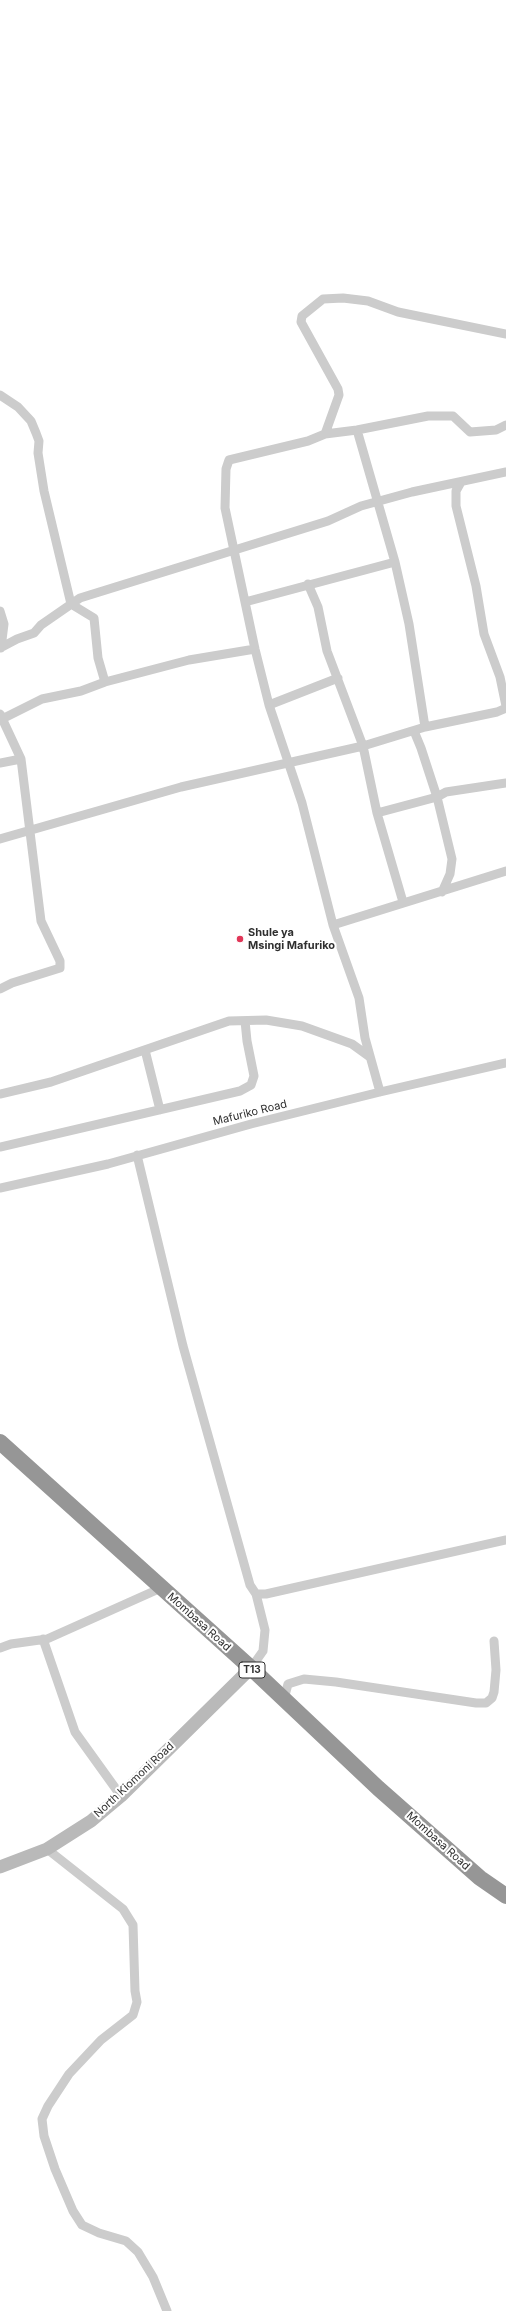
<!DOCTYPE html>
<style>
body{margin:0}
canvas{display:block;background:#fff}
</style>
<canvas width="506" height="2311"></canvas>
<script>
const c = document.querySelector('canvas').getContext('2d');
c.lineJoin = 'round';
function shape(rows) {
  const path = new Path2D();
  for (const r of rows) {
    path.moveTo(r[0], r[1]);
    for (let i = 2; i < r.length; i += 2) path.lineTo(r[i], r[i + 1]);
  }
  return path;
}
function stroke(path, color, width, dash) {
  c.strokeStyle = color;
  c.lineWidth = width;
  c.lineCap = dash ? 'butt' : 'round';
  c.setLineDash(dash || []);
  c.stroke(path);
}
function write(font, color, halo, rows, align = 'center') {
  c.font = font + ' Inter,sans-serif';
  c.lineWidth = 4;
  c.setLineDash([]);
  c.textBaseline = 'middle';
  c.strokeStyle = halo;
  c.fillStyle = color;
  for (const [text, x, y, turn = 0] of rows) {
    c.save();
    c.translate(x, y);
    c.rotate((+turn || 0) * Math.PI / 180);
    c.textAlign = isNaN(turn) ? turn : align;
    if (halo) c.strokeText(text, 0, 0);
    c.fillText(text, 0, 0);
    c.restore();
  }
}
stroke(shape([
 [0,395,18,407,31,421,36,433,39,441,38,453,44,491,71,604,94,618,98,658,105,682],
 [357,430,395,562,409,624,425,727],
 [325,434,339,395,338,389,301,322,302,316,323,299,343,298,368,301,398,312,506,334],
 [461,482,456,491,456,506,476,586,484,634,500,677,506,706],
 [308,584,318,607,327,651,363,746,377,813,403,902],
 [245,602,395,562],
 [0,611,4,624,1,648],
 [0,648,17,639,34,633,41,625,80,598,328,521,361,506,412,492,506,472],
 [269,705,338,678],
 [0,714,21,759,41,921,60,961,60,968,12,983,0,989],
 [2,719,42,699,81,691,105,682,189,660,255,649],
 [414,731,421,748,437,797,452,859,450,874,442,892],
 [0,763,21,759],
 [377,813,437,797,446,792,506,783],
 [0,839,181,787,363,746,425,727,497,712,506,708],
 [333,925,506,871],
 [145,1050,160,1110],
 [380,1092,365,1038,359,998,333,925,302,803,269,705,255,649,225,508,226,469,229,460,308,441,325,434,357,430,428,416,453,416,470,432,496,430,506,425],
 [0,1094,51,1082,229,1021,266,1020,302,1026,352,1044,370,1057],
 [0,1147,240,1091,251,1085,254,1076,247,1041,245,1021],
 [137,1155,183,1346,250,1585,256,1594,266,1594,506,1540],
 [0,1188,108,1164,251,1124,380,1092,506,1063],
 [43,1639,75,1732,121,1796],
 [0,1648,11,1644,47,1639,161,1588],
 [251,1668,263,1651,265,1630,256,1594],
 [284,1699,288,1684,304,1679,336,1682,476,1703,486,1703,492,1698,494,1692,496,1670,494,1641],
 [47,1849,123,1909,133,1925,135,1991,137,2002,133,2015,101,2040,69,2074,48,2106,42,2119,44,2136,55,2169,73,2211,82,2225,99,2233,126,2241,138,2252,153,2277,167,2311]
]), '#ccc', 9);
stroke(shape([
 [0,1867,47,1849,91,1821,121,1796,251,1668]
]), '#b9b9b9', 13);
stroke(shape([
 [0,1442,251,1668,378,1788,480,1878,506,1896]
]), '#969696', 16);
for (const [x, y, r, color] of [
 [240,939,4,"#e13658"]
]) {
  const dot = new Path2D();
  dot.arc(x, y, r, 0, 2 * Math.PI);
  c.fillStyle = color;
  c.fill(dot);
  stroke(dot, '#fff', 1.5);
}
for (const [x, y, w] of [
 [252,1670,26]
]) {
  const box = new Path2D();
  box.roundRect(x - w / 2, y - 8, w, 16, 3);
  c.fillStyle = '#fff';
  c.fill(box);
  stroke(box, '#2f2f2f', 1);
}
write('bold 10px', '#2f2f2f', null, [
 ["T13",252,1670]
]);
write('bold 11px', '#2f2f2f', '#fff', [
 ["Shule ya",248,933],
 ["Msingi Mafuriko",248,946]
], 'left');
write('11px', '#2f2f2f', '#fff', [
 ["Mafuriko Road",250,1113,-14],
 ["Mombasa Road",199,1622,42],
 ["North Kiomoni Road",134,1780,-43],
 ["Mombasa Road",438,1841,42]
]);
</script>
